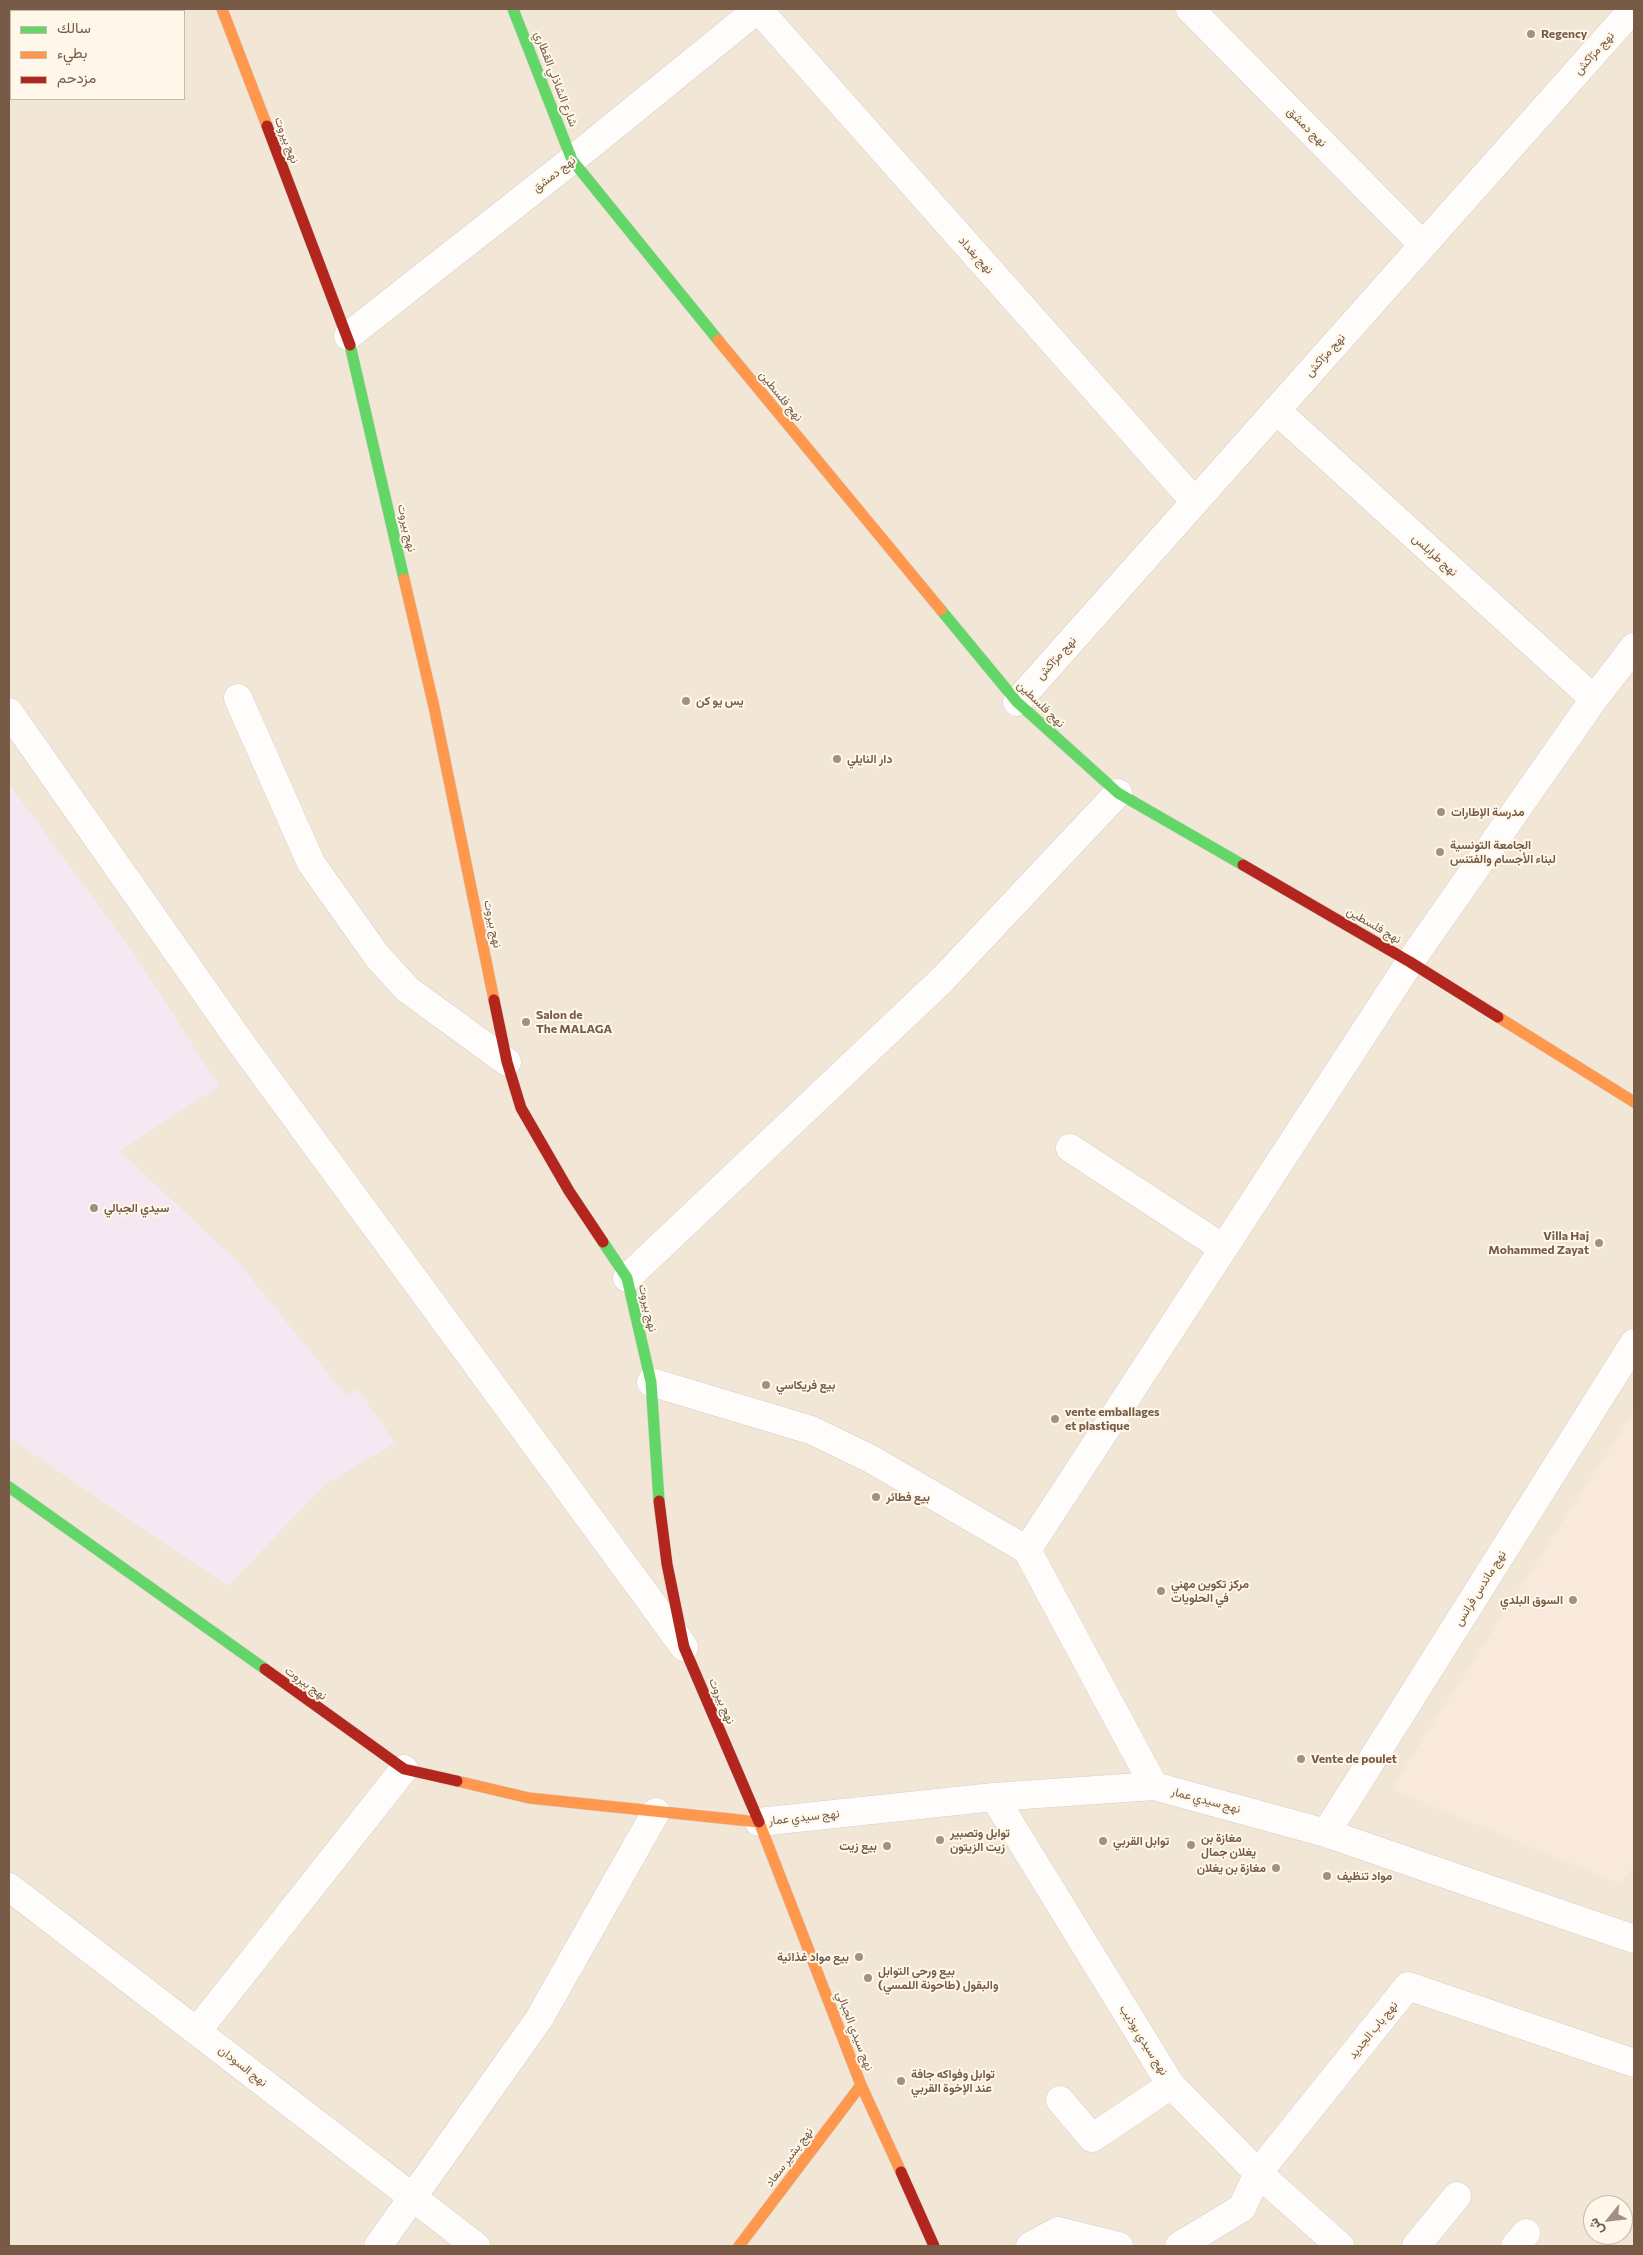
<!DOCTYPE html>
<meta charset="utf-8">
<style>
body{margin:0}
#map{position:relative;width:1643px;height:2255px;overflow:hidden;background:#f8f3e9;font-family:Commissioner,Vazirmatn,sans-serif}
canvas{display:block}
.frame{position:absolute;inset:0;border:10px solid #775b47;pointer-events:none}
.legend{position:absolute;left:10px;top:10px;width:175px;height:90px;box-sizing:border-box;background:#fff8ea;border:1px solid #c9b9a9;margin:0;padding:6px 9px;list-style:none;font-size:15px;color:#775b47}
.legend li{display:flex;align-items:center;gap:10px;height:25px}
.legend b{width:25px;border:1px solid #c9b9a9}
.north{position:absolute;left:1583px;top:2195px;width:50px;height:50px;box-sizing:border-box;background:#fff8ea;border:1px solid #c9b9a9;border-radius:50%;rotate:241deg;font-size:14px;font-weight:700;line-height:20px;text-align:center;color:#775b47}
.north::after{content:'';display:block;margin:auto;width:18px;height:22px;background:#a49080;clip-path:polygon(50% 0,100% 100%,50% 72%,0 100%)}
</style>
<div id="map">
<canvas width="1643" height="2255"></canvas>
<div class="frame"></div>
<ul class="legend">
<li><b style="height:6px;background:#63d668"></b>سالك</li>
<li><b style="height:6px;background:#ff974d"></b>بطيء</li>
<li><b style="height:6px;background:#b3261e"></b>مزدحم</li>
</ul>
<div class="north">ش</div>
</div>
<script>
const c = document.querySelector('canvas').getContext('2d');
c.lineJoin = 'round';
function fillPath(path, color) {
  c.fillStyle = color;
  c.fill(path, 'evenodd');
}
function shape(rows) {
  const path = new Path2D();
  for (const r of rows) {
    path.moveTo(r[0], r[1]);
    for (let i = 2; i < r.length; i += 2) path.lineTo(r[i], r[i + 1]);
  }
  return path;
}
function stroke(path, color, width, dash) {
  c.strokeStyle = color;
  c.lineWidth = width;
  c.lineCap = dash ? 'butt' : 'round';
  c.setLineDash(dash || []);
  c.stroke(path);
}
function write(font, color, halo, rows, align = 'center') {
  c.font = font + ' Commissioner,Vazirmatn,sans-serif';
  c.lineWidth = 4;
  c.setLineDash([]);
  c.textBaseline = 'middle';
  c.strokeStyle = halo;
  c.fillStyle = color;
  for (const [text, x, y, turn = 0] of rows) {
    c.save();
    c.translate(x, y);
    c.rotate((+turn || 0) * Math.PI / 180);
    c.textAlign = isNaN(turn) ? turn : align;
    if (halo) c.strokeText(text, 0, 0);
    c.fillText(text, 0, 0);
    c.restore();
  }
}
fillPath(shape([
 [9,9,1634,9,1634,2246,9,2246],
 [11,11,184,11,184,99,11,99],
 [1593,2205,1623,2205,1623,2235,1593,2235]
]), '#f2e6d6');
fillPath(shape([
 [1634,1411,1634,1866,1620,1884,1391,1789]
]), '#f9e8dc');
fillPath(shape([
 [9,784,136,956,219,1086,120,1151,240,1264,346,1396,358,1389,395,1443,327,1483,228,1586,9,1438]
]), '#f5e8f2');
const street = shape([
 [758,9,1195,502],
 [1190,9,1423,245],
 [348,336,572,160,758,9],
 [1276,410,1594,699],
 [238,698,311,863,377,956,407,989,507,1062],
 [1017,702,1633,9],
 [9,712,241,1043,684,1647],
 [1070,1148,1223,1248],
 [627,1278,942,980,1118,793],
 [651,1382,811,1430,871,1459,1027,1550,1154,1786],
 [1027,1550,1410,962,1594,699,1634,647],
 [994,1797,1171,2085,1258,2173,1340,2246],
 [759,1822,994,1797,1154,1786,1326,1833,1634,1939],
 [1326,1833,1634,1343],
 [9,1887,476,2246],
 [197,2031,404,1769],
 [1060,2100,1092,2138,1171,2085],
 [378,2246,539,2019,656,1812],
 [1030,2246,1058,2231,1119,2246],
 [1179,2246,1242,2208,1258,2173,1408,1986,1634,2063],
 [1416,2246,1457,2196],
 [1515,2246,1526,2233]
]);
const fast = shape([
 [513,9,572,160,718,340],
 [350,345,404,579],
 [941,610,1017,702,1118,793,1243,865],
 [603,1242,627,1278,651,1382,659,1501],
 [9,1487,265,1669]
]);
const slow = shape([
 [222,9,267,126],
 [718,340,941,610],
 [404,579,434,707,494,1000],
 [1498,1017,1634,1102],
 [457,1781,529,1798,759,1822],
 [759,1822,861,2085,901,2172],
 [739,2246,861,2085]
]);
const jam = shape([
 [267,126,350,345],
 [1243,865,1410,962,1498,1017],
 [494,1000,507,1062,521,1108,569,1191,603,1242],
 [659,1501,667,1564,684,1647,759,1822],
 [265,1669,404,1769,457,1781],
 [901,2172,934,2246]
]);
stroke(street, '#d6cfc6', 29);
stroke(fast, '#d6cfc6', 12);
stroke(slow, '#d6cfc6', 12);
stroke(jam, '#d6cfc6', 12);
stroke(street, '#fefdfc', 28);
stroke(fast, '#63d668', 11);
stroke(slow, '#ff974d', 11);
stroke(jam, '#b3261e', 11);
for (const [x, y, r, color] of [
 [1531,34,5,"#a49080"],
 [686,701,5,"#a49080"],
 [837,759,5,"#a49080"],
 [1441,812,5,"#a49080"],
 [1440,852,5,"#a49080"],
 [526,1022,5,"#a49080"],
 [94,1208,5,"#a49080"],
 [1599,1243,5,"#a49080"],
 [766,1385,5,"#a49080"],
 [1055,1419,5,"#a49080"],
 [876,1497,5,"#a49080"],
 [1161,1591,5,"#a49080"],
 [1573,1600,5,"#a49080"],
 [1301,1759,5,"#a49080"],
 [940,1840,5,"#a49080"],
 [1103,1841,5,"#a49080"],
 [1191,1845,5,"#a49080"],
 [887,1846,5,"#a49080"],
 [1276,1868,5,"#a49080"],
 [1327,1876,5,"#a49080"],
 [859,1957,5,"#a49080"],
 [868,1978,5,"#a49080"],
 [901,2081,5,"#a49080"]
]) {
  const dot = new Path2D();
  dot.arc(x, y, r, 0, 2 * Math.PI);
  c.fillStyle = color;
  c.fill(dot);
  stroke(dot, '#fff8ea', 2);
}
write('bold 12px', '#775b47', '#fff8ea', [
 ["Regency",1541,34],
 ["يس يو كن",696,701],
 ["دار النايلي",847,759],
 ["مدرسة الإطارات",1451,812],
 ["الجامعة التونسية",1450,845],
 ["لبناء الأجسام والفتنس",1450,859],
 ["Salon de",536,1015],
 ["The MALAGA",536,1029],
 ["سيدي الجبالي",104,1208],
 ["Villa Haj",1589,1236,"right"],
 ["Mohammed Zayat",1589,1250,"right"],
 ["بيع فريكاسي",776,1385],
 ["vente emballages",1065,1412],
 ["et plastique",1065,1426],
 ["بيع فطائر",886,1497],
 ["مركز تكوين مهني",1171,1584],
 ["في الحلويات",1171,1598],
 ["السوق البلدي",1563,1600,"right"],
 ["Vente de poulet",1311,1759],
 ["توابل وتصبير",950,1833],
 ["زيت الزيتون",950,1847],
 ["مغازة بن",1201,1838],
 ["يغلان جمال",1201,1852],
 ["توابل القربي",1113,1841],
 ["بيع زيت",877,1846,"right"],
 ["مغازة بن يغلان",1266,1868,"right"],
 ["مواد تنظيف",1337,1876],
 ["بيع مواد غذائية",849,1957,"right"],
 ["بيع ورحي التوابل",878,1971],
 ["والبقول (طاحونة اللمسي)",878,1985],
 ["توابل وفواكه جافة",911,2074],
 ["عند الإخوة القربي",911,2088]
], 'left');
write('12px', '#775b47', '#fff8ea', [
 ["نهج مرّاكش",1594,53,-48],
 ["شارع الشاذلي القطاري",556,79,69],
 ["نهج دمشق",1307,127,45],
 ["نهج بيروت",287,140,69],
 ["نهج دمشق",554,174,-38],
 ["نهج بغداد",976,255,48],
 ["نهج مرّاكش",1325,355,-48],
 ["نهج فلسطين",781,396,51],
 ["نهج بيروت",407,528,77],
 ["نهج طرابلس",1435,555,42],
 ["نهج مرّاكش",1056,658,-48],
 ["نهج فلسطين",1041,704,44],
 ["نهج بيروت",493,924,78],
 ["نهج فلسطين",1374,925,30],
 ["نهج بيروت",648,1308,77],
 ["نهج ماندس فرانس",1480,1588,-58],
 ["نهج بيروت",306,1683,36],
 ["نهج بيروت",722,1701,67],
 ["نهج سيدي عمار",1206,1800,15],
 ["نهج سيدي عمار",804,1817,-6],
 ["نهج باب الجديد",1373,2030,-51],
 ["نهج سيدي الجبالي",855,2031,69],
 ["نهج سيدي بوذيب",1144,2040,58],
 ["نهج السودان",243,2066,38],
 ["نهج بشير سعاد",789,2157,-53]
]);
</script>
